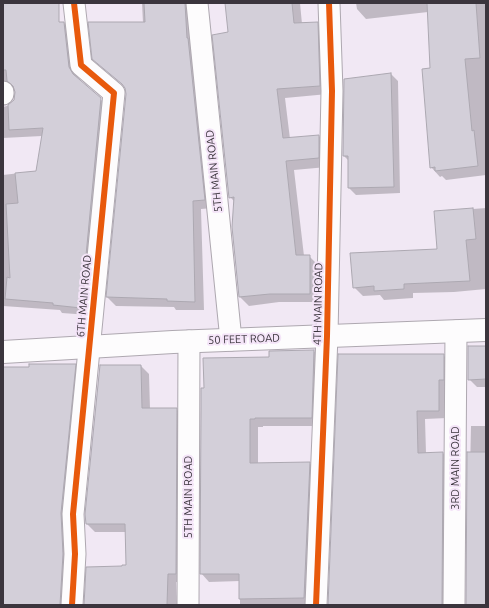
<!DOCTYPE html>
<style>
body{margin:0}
#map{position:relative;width:489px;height:608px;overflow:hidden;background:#f1e8f4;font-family:Ubuntu,sans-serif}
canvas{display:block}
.frame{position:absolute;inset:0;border:4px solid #3b353d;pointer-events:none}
</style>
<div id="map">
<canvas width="489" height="608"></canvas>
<div class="frame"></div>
</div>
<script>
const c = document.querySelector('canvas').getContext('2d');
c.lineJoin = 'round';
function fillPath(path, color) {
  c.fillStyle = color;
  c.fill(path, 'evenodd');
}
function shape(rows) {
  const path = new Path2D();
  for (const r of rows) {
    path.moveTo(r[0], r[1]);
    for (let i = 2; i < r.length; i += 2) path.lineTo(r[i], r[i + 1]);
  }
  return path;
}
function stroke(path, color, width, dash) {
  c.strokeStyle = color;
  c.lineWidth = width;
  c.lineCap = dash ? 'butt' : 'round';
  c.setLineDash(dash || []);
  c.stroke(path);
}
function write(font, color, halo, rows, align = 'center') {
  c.font = font + ' Ubuntu,sans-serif';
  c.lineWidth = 4;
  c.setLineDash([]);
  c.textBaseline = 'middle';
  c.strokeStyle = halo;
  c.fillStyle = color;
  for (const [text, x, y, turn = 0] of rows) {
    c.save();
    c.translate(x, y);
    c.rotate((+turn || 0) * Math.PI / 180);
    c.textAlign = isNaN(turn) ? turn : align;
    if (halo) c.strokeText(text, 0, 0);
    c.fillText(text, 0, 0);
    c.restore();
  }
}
fillPath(shape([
 [142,3,194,3,213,208,201,209,204,310,176,310,174,307,116,306,107,297,127,94,125,87,102,67,143,23],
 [226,3,300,3,302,24,317,23,326,32,328,94,285,98,290,139,319,136,328,145,327,167,294,170,304,256,309,256,318,265,318,302,279,302,249,306,240,297,235,202,230,197,229,33],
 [356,3,486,3,486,175,446,180,442,176,440,177,431,167,431,69,428,12,366,19,357,9],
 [3,23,64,23,72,31,77,76,80,81,109,107,89,315,62,313,60,310,3,306,3,175,37,171,42,136,3,138,3,107,10,105,14,100,16,92,15,89,11,88,3,92],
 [391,74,398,81,400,193,356,195,349,188,349,161,344,156],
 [486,208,486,289,454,292,413,293,413,298,384,300,380,295,363,296,354,287,438,250,435,212],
 [486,347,486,387,477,387,469,379],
 [314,351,322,359,320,426,263,426,263,427,258,427,258,464,309,463,318,471,312,605,240,605,240,581,209,582,201,573,202,408,270,357,270,352],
 [339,355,443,355,452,363,447,418,425,419,426,453,443,453,451,462,450,605,329,605],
 [75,365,83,373,68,605,3,605,3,368],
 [141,366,149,374,150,409,176,409,185,417,184,582,176,582,177,605,85,605,127,566,126,532,95,532,86,523],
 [471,426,486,426,486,605,467,605]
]), '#0003');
const building = shape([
 [3,3,59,3,59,22,64,22,69,67,73,74,101,98,81,308,53,305,53,303,5,299,7,277,10,278,6,204,18,203,15,173,36,171,43,128,9,130,8,105,14,100,15,92,13,86,7,81,6,70,3,70,3,3],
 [144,3,185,3,187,38,188,38,205,200,193,201,195,302,167,301,167,299,106,297,126,94,125,88,122,84,92,59,88,22,145,22,144,3],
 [225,3,292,3,294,23,318,22,320,86,277,89,283,138,319,135,319,158,286,161,296,255,310,255,310,294,270,294,239,297,232,227,234,197,229,198,212,35,228,32,225,3],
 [427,3,476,3,480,58,465,59,472,131,474,130,478,166,435,171,435,167,430,168,422,69,430,68,427,3],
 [391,73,394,187,348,188,348,156,343,156,344,79,391,73],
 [473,208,476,239,466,240,470,281,404,284,404,289,374,291,374,286,353,288,350,253,437,249,434,211,473,208],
 [468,346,486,346,486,379,468,380,468,346],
 [314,350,312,418,255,418,255,419,250,419,250,463,310,462,304,598,239,599,239,574,200,574,201,408,201,388,204,388,203,358,269,357,269,351,314,350],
 [338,354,444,354,444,380,439,380,439,411,417,411,418,453,443,452,442,605,328,605,338,354],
 [29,364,76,364,61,513,63,554,60,605,3,605,3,367,29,367,29,364],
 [100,365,141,365,142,408,177,408,176,574,168,574,167,605,84,605,86,567,122,566,122,565,126,565,125,524,86,524,85,514,100,365],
 [467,452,486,452,486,605,466,605,467,452]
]);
fillPath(building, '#d3cfd9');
stroke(building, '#aca8b1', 1);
const street = shape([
 [197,3,231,340],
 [3,92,3,94],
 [72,605,75,554,73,514,114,93,81,65,74,3],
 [188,605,189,341],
 [316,605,327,336,332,91,329,3],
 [454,605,456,331]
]);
const secondary = shape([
 [3,352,173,342,486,330]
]);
stroke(street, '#aea8b0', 23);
stroke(secondary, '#aea8b0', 24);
stroke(street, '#fdfcfd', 21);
stroke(secondary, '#fdfcfd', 22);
stroke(shape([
 [72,605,75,554,73,514,114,93,81,65,74,3],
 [316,605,327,336,332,91,329,3]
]), '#e8590c', 6);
write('11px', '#3b353d', '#f4e4f8', [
 ["5TH MAIN ROAD",214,171,-96],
 ["6TH MAIN ROAD",84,296,-85],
 ["4TH MAIN ROAD",318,304,-89],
 ["50 FEET ROAD",244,339,-2],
 ["3RD MAIN ROAD",455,468,-90],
 ["5TH MAIN ROAD",188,497,-90]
]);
</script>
